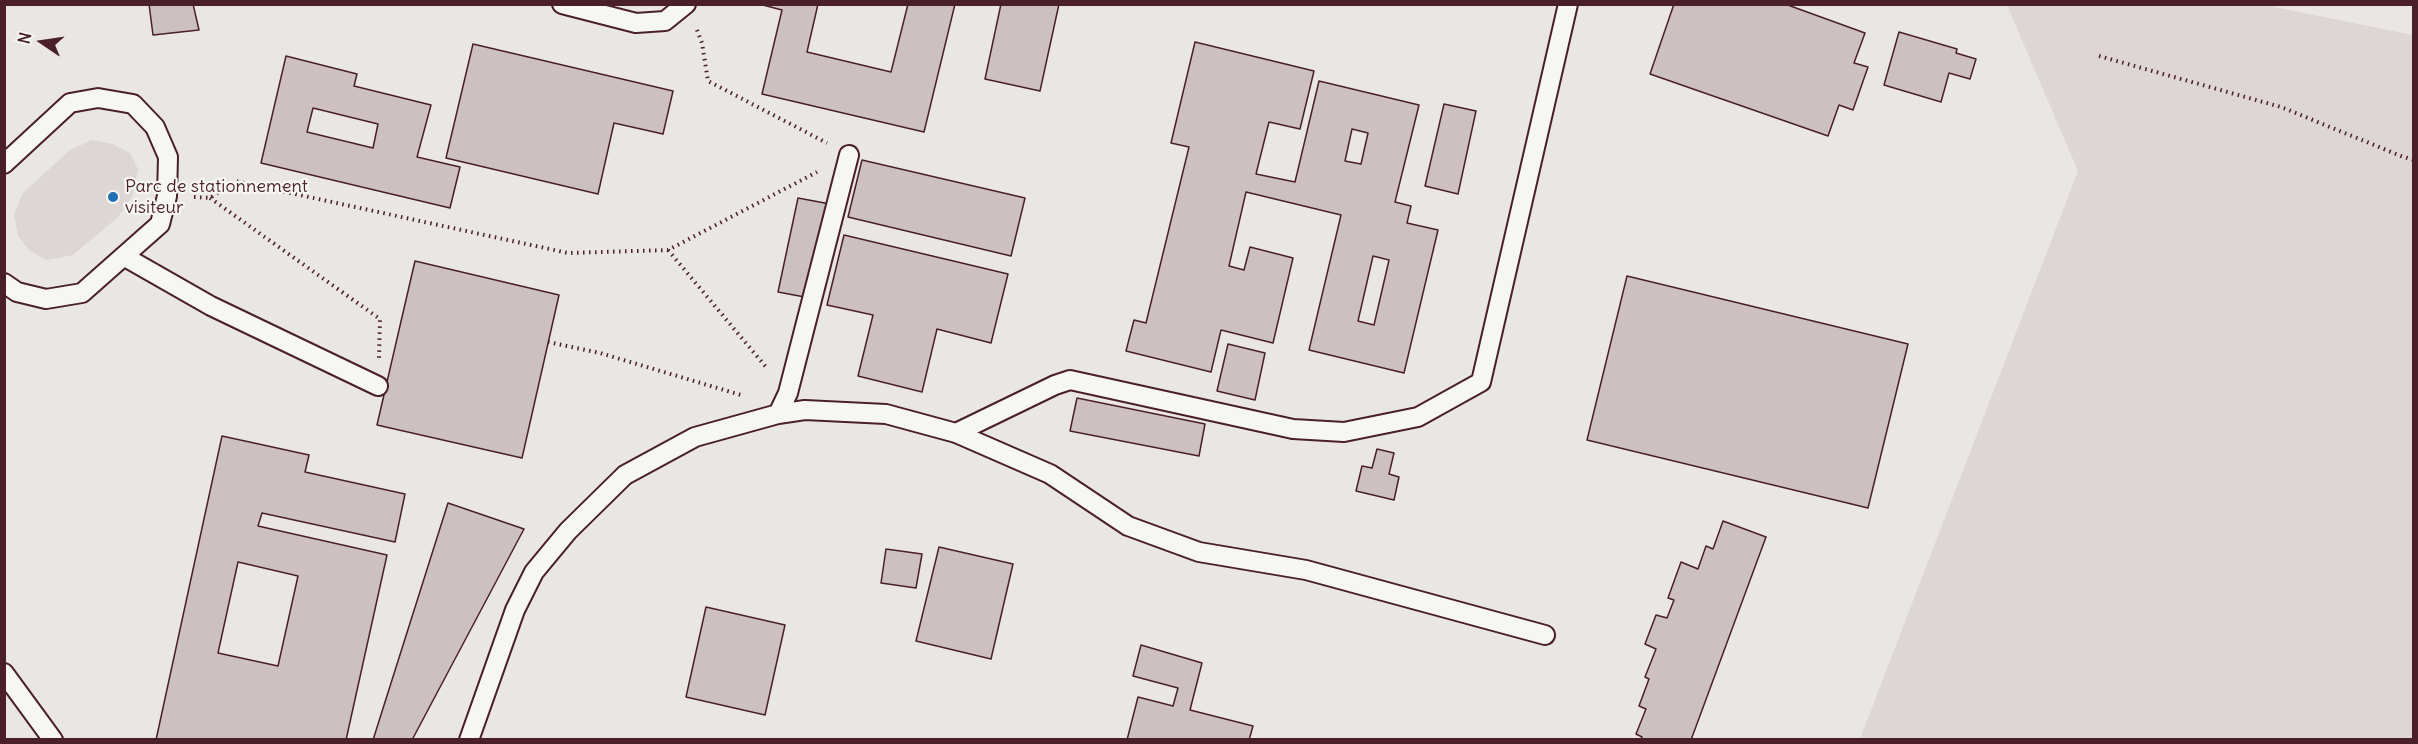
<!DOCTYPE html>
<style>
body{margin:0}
#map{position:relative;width:2418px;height:744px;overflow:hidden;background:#f6f6f2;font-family:Delius,sans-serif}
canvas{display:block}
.frame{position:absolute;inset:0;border:6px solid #4a1f2b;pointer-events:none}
.north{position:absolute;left:12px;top:12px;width:60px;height:60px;-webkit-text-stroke:4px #f6f6f2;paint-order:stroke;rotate:283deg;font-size:16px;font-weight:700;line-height:24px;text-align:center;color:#4a1f2b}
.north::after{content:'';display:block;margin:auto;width:21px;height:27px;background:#4a1f2b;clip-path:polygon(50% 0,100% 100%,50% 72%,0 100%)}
</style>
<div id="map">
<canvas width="2418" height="744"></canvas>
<div class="frame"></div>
<div class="north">N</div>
</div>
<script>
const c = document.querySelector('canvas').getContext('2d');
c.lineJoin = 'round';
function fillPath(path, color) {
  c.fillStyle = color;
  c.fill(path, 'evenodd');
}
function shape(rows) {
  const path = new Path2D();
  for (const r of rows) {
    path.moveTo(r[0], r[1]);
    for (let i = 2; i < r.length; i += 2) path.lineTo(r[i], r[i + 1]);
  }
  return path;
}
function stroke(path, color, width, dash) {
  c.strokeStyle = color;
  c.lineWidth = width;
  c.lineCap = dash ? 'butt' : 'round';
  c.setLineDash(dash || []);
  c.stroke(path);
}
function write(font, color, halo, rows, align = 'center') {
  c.font = font + ' Delius,sans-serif';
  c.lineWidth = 4.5;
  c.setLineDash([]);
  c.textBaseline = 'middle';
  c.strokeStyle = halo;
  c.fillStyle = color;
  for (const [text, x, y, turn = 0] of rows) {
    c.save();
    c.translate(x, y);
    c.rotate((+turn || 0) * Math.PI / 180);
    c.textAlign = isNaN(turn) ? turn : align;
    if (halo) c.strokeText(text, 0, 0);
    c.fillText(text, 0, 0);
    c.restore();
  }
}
fillPath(shape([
 [5,5,2413,5,2413,739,5,739]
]), '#e9e6e3');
fillPath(shape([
 [2007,5,2264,5,2413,35,2413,739,1860,739,2078,171],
 [92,140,113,144,130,153,138,169,133,195,118,217,73,255,47,260,30,251,18,236,14,213,23,193,70,150]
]), '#ddd6d5');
const building = shape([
 [149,4,193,4,199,30,153,35,149,4],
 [818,4,807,52,891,72,908,4,955,4,924,132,762,94,782,10,759,4,818,4],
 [1001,4,1059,4,1040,91,985,79,1001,4],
 [1674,4,1785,4,1865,33,1854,63,1868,67,1853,110,1839,105,1828,136,1650,74,1674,4],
 [1899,32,1957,49,1956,53,1976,59,1970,79,1949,73,1941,102,1884,85,1899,32],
 [1195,42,1314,71,1300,129,1269,122,1256,174,1295,182,1319,81,1419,105,1395,202,1411,206,1407,223,1438,230,1404,373,1309,350,1341,215,1246,192,1229,266,1244,270,1250,247,1293,258,1273,343,1221,330,1211,372,1126,351,1134,320,1146,323,1189,147,1171,143,1195,42],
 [1352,129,1368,133,1361,164,1345,161,1352,129],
 [1373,256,1389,260,1374,325,1358,321,1373,256],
 [473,44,673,91,663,134,614,123,598,194,446,158,473,44],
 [286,56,357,74,354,86,431,105,417,157,460,167,450,208,261,163,286,56],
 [313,108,378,124,373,148,307,132,313,108],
 [1444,104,1476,111,1458,194,1425,186,1444,104],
 [862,160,1025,198,1011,256,848,217,862,160],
 [798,198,830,204,810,298,778,292,798,198],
 [844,235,1008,274,991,343,937,329,922,392,858,376,873,315,827,305,844,235],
 [415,261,559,295,522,458,377,425,415,261],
 [1627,276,1908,344,1868,508,1587,440,1627,276],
 [1228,344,1265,353,1255,400,1217,391,1228,344],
 [1077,398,1205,424,1199,456,1070,431,1077,398],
 [222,436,309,455,305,472,405,494,395,542,262,513,258,526,387,555,346,740,156,740,222,436],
 [238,562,298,576,278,666,218,653,238,562],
 [1377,449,1394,453,1389,474,1399,477,1394,500,1356,491,1362,466,1372,468,1377,449],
 [448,503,524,529,412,740,373,740,448,503],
 [1723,521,1766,537,1691,740,1641,740,1642,737,1636,734,1646,709,1639,706,1649,679,1645,677,1656,649,1645,644,1656,615,1667,618,1674,600,1668,598,1681,562,1698,569,1706,546,1713,549,1723,521],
 [939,547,1013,564,991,659,916,641,939,547],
 [886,549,922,554,916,588,881,583,886,549],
 [706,607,785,625,765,715,686,697,706,607],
 [1141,645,1202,663,1190,710,1253,726,1249,740,1127,740,1138,697,1173,706,1178,688,1133,676,1141,645]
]);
fillPath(building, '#ccc1c0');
stroke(building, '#4a1f2b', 1.5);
const service = shape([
 [562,4,636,23,665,21,686,4],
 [4,164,70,103,98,98,133,104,155,127,168,157,167,196,160,224,82,293,46,299,17,292,4,283],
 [125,257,211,306,378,386],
 [778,414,788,393,849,155],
 [956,433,1055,385,1070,380,1293,429,1344,432,1418,417,1481,382,1568,4],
 [4,673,53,740],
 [469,740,515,610,534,572,568,531,625,475,695,437,778,414,805,410,886,414,956,433,1050,474,1128,526,1199,552,1306,570,1545,635]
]);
stroke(service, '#4a1f2b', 22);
stroke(shape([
 [697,30,702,43,708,81,827,143],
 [2099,56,2281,107,2401,156,2414,160],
 [194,197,210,198,235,181,568,253,668,250,817,172],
 [210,198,380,319,379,358],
 [668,250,766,367],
 [548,342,600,353,741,395]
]), '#4a1f2b', 4, [1.5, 4.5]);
stroke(service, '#f6f6f2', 18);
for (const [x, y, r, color] of [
 [113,197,6,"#1f6fb2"]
]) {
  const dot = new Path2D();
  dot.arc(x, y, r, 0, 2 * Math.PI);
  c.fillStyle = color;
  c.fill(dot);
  stroke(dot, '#f6f6f2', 2);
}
write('18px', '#4a1f2b', '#f6f6f2', [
 ["Parc de stationnement",125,187],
 ["visiteur",125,208]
], 'left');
</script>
